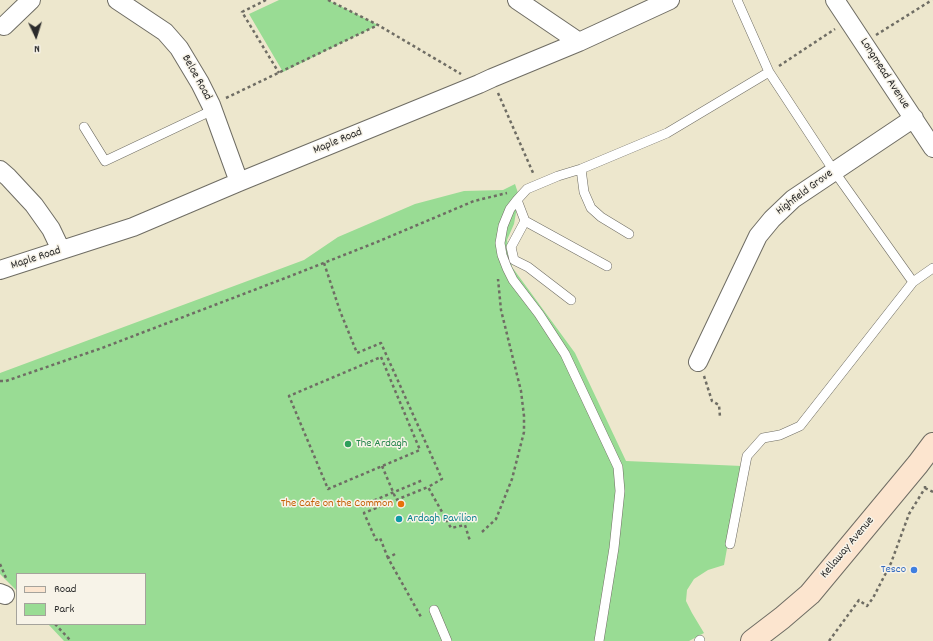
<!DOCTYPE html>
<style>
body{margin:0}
#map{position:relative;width:933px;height:641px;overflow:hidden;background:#ede7cd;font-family:Dekko,sans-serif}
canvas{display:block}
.legend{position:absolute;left:16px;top:573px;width:130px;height:52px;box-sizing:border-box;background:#f7f3e8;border:1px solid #a5a39c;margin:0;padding:5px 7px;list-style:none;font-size:12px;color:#2b2b2b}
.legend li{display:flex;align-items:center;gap:8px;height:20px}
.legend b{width:20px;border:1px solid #a5a39c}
.north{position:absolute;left:16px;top:16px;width:40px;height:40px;-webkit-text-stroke:3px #f7f3e8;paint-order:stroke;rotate:176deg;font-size:11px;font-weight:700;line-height:16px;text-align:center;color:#2b2b2b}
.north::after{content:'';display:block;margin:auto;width:14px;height:18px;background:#2b2b2b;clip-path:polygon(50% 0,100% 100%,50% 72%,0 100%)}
</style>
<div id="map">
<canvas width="933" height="641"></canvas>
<ul class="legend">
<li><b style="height:5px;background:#fce5cf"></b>Road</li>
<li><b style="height:11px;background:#99dc94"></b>Park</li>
</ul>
<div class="north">N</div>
</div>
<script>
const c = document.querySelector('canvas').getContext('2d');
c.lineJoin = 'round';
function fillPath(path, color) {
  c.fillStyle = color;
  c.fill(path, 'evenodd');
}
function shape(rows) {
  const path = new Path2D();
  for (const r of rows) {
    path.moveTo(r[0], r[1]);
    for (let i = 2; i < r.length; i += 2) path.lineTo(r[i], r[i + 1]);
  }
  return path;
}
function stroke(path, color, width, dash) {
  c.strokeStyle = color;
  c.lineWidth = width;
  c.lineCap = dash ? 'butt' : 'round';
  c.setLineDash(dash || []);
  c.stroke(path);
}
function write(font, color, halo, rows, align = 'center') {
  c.font = font + ' Dekko,sans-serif';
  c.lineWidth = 3;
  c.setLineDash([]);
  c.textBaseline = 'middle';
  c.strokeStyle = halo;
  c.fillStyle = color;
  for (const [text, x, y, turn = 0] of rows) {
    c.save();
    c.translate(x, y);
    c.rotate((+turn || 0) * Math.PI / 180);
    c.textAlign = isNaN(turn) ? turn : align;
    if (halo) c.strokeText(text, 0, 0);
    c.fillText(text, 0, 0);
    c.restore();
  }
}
fillPath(shape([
 [279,0,328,0,378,25,283,72,249,14],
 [515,184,519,196,514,224,507,240,512,267,575,353,626,461,742,466,724,565,708,570,694,579,687,590,686,601,692,613,704,633,689,641,64,641,48,624,145,624,145,574,17,574,17,591,0,574,0,373,304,260,338,237,415,204,464,191,503,190]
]), '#99dc94');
const lane = shape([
 [737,0,769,72,834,171,913,282],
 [84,127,105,161,213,110],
 [581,169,584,192,591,208,601,217,629,234],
 [517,200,525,221,511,247,514,260,528,267,571,300],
 [525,221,607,266],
 [730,544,747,456,763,438,780,435,800,426,913,282,933,268],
 [434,610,447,641],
 [599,641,614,548,620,491,618,467,565,354,539,314,513,280,507,268,502,255,500,243,503,226,510,209,517,200,527,189,558,176,581,169,667,133,769,72],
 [699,641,700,640]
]);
const street = shape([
 [117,0,165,32,179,48,200,83,211,105,239,182],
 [517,0,579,42],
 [835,0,933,148],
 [4,26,31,0],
 [0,170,8,177,34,205,51,229,61,250],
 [0,270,133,227,239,182,479,84,492,78,579,42,670,0],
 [698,362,758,236,772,219,793,199,914,118],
 [0,593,5,595]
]);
const secondary = shape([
 [752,641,782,618,810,594,918,464,933,444]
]);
stroke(lane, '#6f6d64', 10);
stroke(street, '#6f6d64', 20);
stroke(secondary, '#6f6d64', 24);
stroke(shape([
 [266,0,242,12,279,73],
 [328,0,378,25,461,74],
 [876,35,932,0],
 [779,66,835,29],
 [498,93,534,175],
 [226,98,378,25],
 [324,263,340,311,357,353,381,343,442,479,428,487],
 [381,357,420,450,328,489,289,396,381,357],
 [704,376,712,401,719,405,720,417],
 [0,381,6,381,102,348,288,277,377,242,474,201,507,193],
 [382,466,396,499],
 [925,488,933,492],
 [363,505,423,480],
 [482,532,496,519,512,479,524,432,524,416,521,391,501,310,498,279],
 [395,554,388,558,421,617],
 [388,558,380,538,376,540,364,513,428,487,451,528,465,525,469,538,471,541],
 [0,564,6,578],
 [55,624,71,641],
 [829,641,859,600,867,606,873,598,891,563,909,514,925,488,925,486]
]), '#6f6d64', 2.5, [3, 3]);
stroke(lane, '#fff', 9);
stroke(street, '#fff', 18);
stroke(secondary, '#fce5cf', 22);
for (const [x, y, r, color] of [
 [348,444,4,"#2e9e5b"],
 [401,504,4,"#e8710a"],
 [399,519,4,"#0f9aa8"],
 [914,570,4,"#3f7fe0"]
]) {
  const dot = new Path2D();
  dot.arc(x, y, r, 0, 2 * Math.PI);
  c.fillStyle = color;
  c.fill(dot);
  stroke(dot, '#f7f3e8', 1.5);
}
write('12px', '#2b2b2b', '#f7f3e8', [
 ["Longmead Avenue",884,74,57],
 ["Beloe Road",196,78,61],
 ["Maple Road",338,142,-22],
 ["Highfield Grove",805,193,-37],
 ["Maple Road",36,259,-18],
 ["Kellaway Avenue",848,548,-50]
]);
write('12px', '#27864d', '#f7f3e8', [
 ["The Ardagh",356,444]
], 'left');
write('12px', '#c56008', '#f7f3e8', [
 ["The Cafe on the Common",393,504]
], 'right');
write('12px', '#0d838f', '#f7f3e8', [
 ["Ardagh Pavilion",407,519]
], 'left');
write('12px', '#366cbe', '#f7f3e8', [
 ["Tesco",906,570]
], 'right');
</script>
